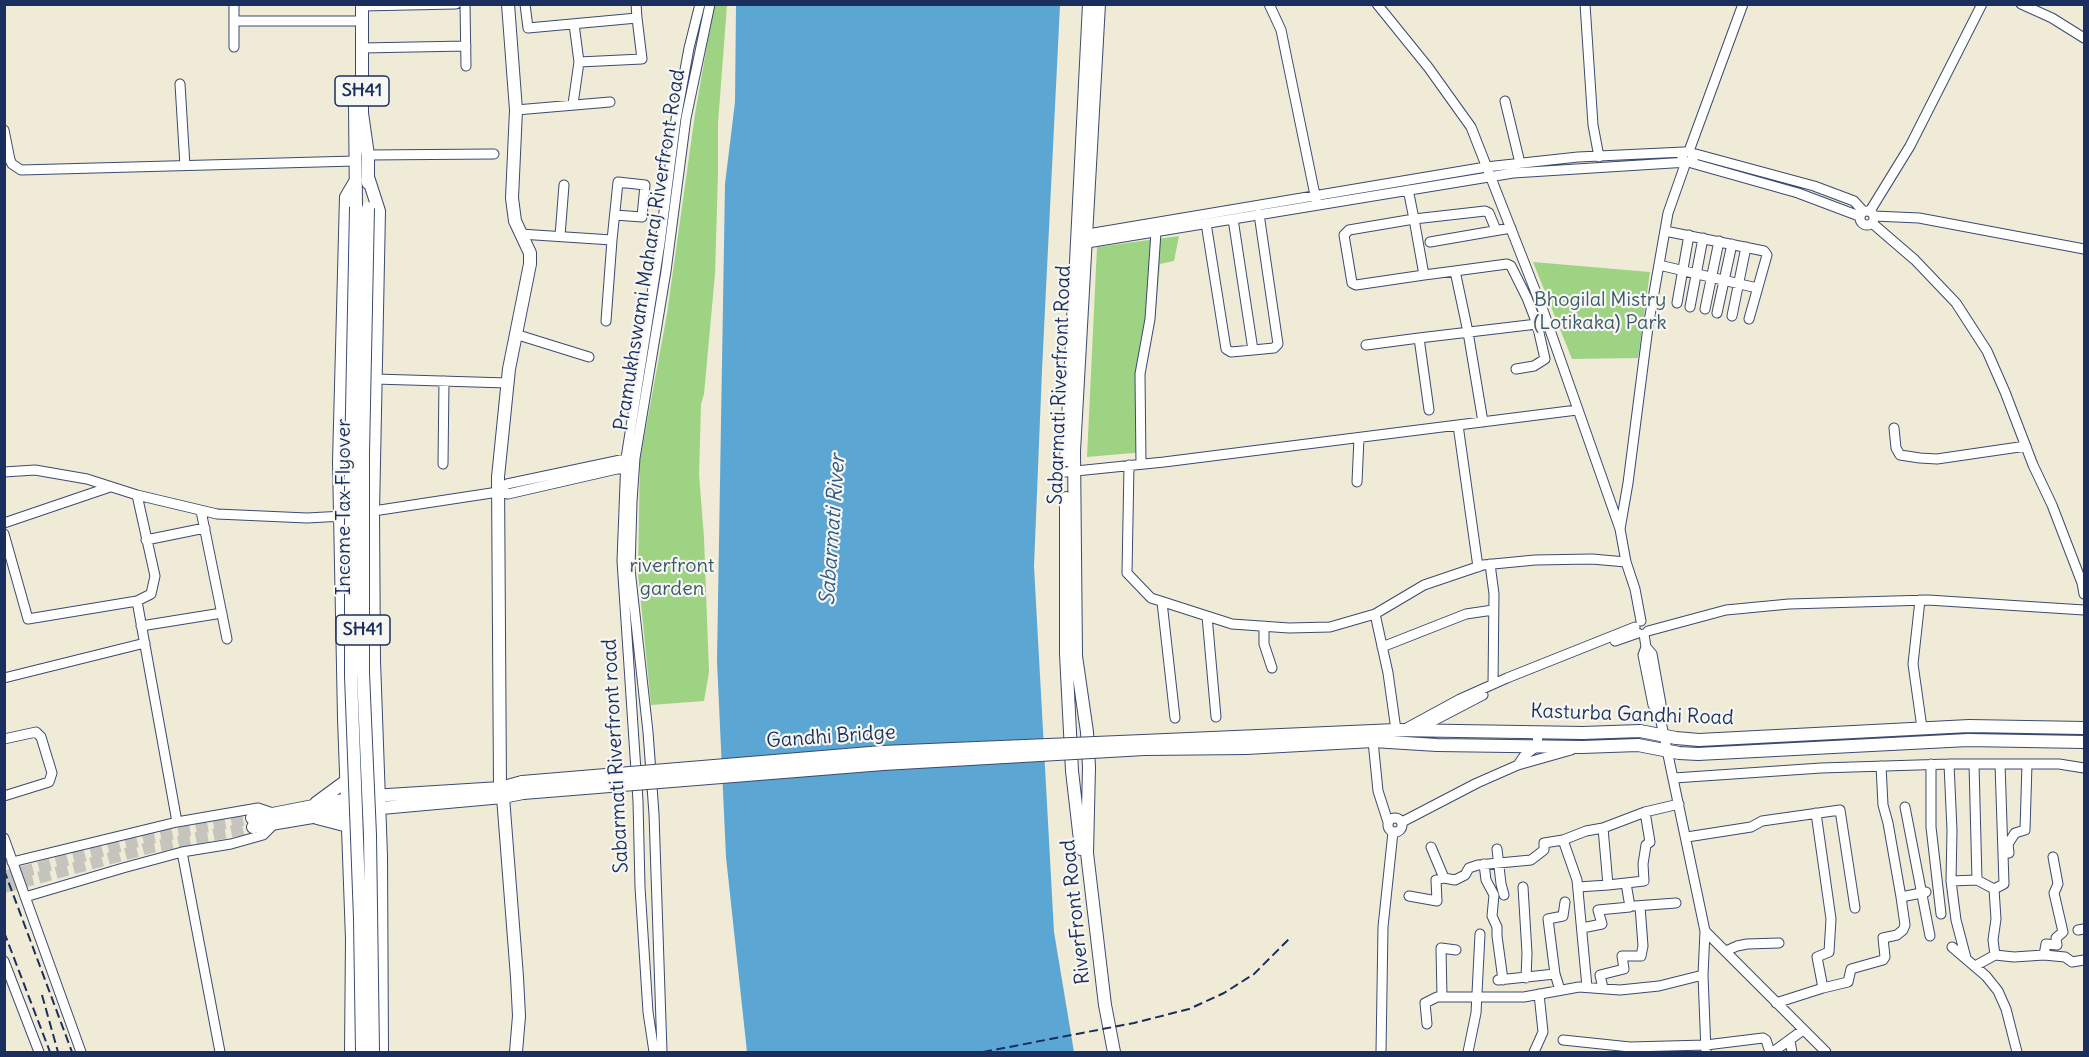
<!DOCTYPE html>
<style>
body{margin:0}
#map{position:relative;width:2089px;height:1057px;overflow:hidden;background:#efebd6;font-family:Delius,sans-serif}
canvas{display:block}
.frame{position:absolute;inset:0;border:6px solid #1b2f5e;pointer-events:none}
</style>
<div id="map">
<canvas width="2089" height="1057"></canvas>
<div class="frame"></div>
</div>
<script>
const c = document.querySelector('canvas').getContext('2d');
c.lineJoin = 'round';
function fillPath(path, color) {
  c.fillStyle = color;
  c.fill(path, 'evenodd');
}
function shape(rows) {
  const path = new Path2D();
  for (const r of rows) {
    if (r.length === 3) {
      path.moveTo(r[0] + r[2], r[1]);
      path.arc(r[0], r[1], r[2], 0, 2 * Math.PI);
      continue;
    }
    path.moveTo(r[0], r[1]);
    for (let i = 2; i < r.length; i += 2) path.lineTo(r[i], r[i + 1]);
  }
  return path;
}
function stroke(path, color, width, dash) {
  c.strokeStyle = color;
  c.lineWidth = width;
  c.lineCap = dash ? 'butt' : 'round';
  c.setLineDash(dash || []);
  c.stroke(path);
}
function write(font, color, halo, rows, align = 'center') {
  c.font = font + ' Delius,sans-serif';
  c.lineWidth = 4.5;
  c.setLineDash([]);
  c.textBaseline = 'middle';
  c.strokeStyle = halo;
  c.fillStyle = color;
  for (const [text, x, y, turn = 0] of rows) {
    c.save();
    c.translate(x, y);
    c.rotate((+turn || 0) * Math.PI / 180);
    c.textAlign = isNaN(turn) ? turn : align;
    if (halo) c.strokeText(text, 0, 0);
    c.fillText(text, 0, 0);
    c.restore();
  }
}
fillPath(shape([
 [714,5,727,5,718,123,718,174,715,274,704,394,701,404,699,474,704,538,709,672,704,701,651,705,638,573,640,460,667,314,695,114],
 [1179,236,1174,261,1160,264,1155,319,1150,338,1144,383,1144,452,1087,457,1097,247],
 [1533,262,1650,272,1638,358,1572,359]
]), '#9ed384');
fillPath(shape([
 [736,5,1060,5,1042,370,1034,566,1054,932,1074,1052,747,1052,726,857,717,661,725,184,735,102]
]), '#5ba6d3');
stroke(shape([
 [4,877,150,838,252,818],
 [4,887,152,847,253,827]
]), '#c5c5be', 12, [12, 6]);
const minor = shape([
 [234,4,234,47],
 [465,4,466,66],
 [525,4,528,28,637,18,636,4],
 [1269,4,1281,30,1316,200],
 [1377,4,1428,67,1471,127,1544,313,1620,529],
 [1585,4,1593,125,1599,157],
 [2021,4,2052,18,2084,38],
 [362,6,456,4],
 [234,21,355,21],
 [574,24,579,62,642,59,637,18],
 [362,48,466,46],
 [180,84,185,166],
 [1505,101,1520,163],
 [573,104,579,62],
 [516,110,610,102],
 [4,130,10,160,12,164,21,170,355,161],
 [1689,151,1743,4],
 [1692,153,1814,186,1854,201,1863,211],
 [368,155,494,154],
 [1688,162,1798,193,1859,216],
 [1408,190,1410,199,1414,219,1424,275,1356,285,1352,283,1344,235,1349,230,1414,219,1485,211,1489,213,1496,230],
 [1867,218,7],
 [1870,211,1910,146,1982,4],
 [1874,216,1919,218,2084,249],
 [1233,219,1253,350,1274,348,1278,344,1259,214],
 [1206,223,1226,349,1231,352,1253,350],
 [1872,223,1915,260,1956,303,1987,351,2005,392,2033,465,2052,505,2082,583,2084,594],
 [1665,231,1764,251,1767,255,1749,319],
 [520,234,612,240],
 [1082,235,1486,167,1578,157,1684,152],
 [560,236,564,185],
 [1430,242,1511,228],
 [1081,244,1513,173,1688,162,1693,159,1691,152,1688,151,1683,153,1682,157,1684,161],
 [1659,265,1757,288],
 [1455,271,1507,264,1511,266,1527,298,1537,324,1545,359,1534,366,1516,369],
 [1424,275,1455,271,1468,332,1483,422],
 [1677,303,1689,235],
 [1690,307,1703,238],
 [1705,309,1719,241],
 [1717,313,1732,244],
 [1732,316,1746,247],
 [606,321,612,240,618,182,645,185,642,217,615,215],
 [515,334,589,357],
 [1366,345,1419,338],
 [375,379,507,383],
 [1429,410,1419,338,1537,324],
 [1458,425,1478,567],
 [1894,428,1896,448,1900,455,1920,458,1937,459,2026,446],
 [443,464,444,381],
 [1141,464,1140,374,1150,319,1156,232],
 [1129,465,1127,573,1151,598,1232,624,1289,628,1330,627,1375,614,1424,585,1483,565,1535,560,1592,559,1626,562],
 [4,472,35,470,87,479,137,495,217,514,307,518,344,516],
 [1066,472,1164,462,1577,410],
 [1357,482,1359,438],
 [498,492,507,484,630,458],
 [137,495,155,576,151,594,137,601],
 [201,511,227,639],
 [367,512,498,492,508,494,617,469,630,468],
 [4,523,110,487],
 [4,534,28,619,137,601,177,822],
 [146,540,205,528],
 [1490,564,1494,594,1493,684],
 [1920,600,1913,664,1922,728],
 [1162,602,1175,718],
 [1375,614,1388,673,1396,730],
 [1207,616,1216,717],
 [1641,621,1635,589,1626,562,1620,529,1628,483,1648,327,1668,213,1686,162],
 [141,626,222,613],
 [1264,626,1264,644,1272,668],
 [1648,631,1726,610,1789,604,1928,600,2084,610],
 [1644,634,1646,647,1643,655,1653,705,1659,712],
 [1615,641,1638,633],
 [1382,647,1466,614,1493,610],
 [1646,647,1652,654,1661,704,1659,712,1705,931,1826,1052],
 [4,678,145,643],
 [1418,729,1483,695],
 [1403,730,1460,699,1507,678,1635,627],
 [4,739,36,732,41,737,52,773,49,782,4,796],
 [1373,741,1378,791,1388,822],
 [1931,764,1931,827,1941,914],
 [1949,764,1952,830,1951,881,1956,920,1966,958],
 [1518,765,1524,756,1537,746,1538,732],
 [1674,778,1821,768,1949,764,2059,764,2084,768],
 [1905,807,1930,936],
 [1816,813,1831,919,1829,952,1817,957,1823,988],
 [1395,825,7],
 [1402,822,1477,783,1518,765,1571,750],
 [1687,837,1751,827,1762,821,1840,810,1855,908],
 [4,838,81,1052],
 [1563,840,1577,880,1587,987],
 [1497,849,1501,884,1504,895],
 [182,852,220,1052],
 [2009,853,2008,844,2015,833,2025,830,2027,764],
 [12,862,177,822,258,808,273,813],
 [1484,864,1486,880,1494,895,1492,916,1497,927,1497,936,1503,980],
 [1444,878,1455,880,1465,875,1469,868,1478,865,1531,860,1544,850,1544,843,1563,840,1586,831,1603,828,1645,812,1679,804],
 [1977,880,1994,889,2004,884,2000,764],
 [1951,881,1977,880,1974,764],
 [1608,885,1644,881,1643,864,1646,845,1650,842,1645,812],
 [1523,887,1527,953,1526,978],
 [1578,887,1608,885,1603,828],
 [1994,889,1996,919,1993,940,1995,955],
 [1409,896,1437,901,1436,880,1444,878,1431,847],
 [25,897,123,868,182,852,231,844,263,835,275,823],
 [1901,897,1926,892],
 [1635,906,1676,903],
 [1582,928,1602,924,1598,910,1630,907,1626,883],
 [2078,930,2084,929],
 [1705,931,1703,975,1706,1052],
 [1952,947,1986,976,1998,991,2006,1009,2017,1052],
 [1726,951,1737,946,1747,944,1779,943],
 [2044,955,2065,957,2072,962,2084,960],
 [4,961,39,1052],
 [1975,966,1995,955,2014,957,2044,955,2046,944,2057,945,2056,938,2063,932,2054,893,2058,884,2053,857],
 [1555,974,1548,919,1563,916,1565,902],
 [1498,980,1555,974,1560,990],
 [1603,988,1600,975,1624,969,1622,956,1641,956,1643,946,1640,906],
 [1442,997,1441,948,1456,950],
 [1776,1003,1823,988,1848,982,1851,969,1883,960,1885,957,1883,938,1897,935,1903,930,1905,925,1901,897,1888,823,1883,805,1881,766],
 [1427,1024,1425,1003,1437,997,1524,997,1579,987,1620,990,1659,986,1703,975],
 [1563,1040,1630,1047,1706,1045,1763,1038,1766,1040,1770,1052],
 [1790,1041,1792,1052],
 [654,1052,648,1012,640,887,638,801,622,561,626,458,660,243,676,119,689,48,700,4],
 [662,1052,654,814,648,732,630,569,632,501,635,458,666,271,686,118,710,4],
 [1381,1052,1383,927,1393,832],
 [1468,1052,1476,1013,1480,934],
 [1534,1052,1543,1032,1539,994],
 [1773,1052,1803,1030]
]);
const major = shape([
 [362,4,362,113,368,155,368,183],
 [1099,4,1074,451,1076,656,1087,732,1089,767,1087,853,1105,1005,1114,1052],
 [355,105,356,207],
 [368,177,379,211,373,512,374,661,381,856,382,1052],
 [1066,460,1089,4],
 [1066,498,1066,654,1072,771,1081,849],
 [1143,741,1396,730,1583,733,1640,731,1676,738,1699,740,1969,726,2084,728],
 [1144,749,1246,748,1373,741,1437,745,1582,747,1638,745,1679,753,1698,754,1968,740,2084,742],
 [500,788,498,477,509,369,530,264,530,253,515,221,512,198,516,110,508,4],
 [372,796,500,788,522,782],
 [503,797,517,977,519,1016,516,1052],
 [316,803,346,781],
 [252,818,354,798],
 [317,818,348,826],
 [253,827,348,811,503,797,523,793],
 [351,1052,352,939,344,718,339,462,346,197,356,180]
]);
stroke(minor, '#3b4b70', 11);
stroke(major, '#3b4b70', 14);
stroke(minor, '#fff', 9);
stroke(major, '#fff', 12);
stroke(shape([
 [4,870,72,1052],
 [4,932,50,1052],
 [42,995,58,1052],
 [983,1052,1134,1023,1189,1009,1224,993,1254,974,1291,937]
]), '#1b2f5e', 2, [9, 4.5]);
const majorBridge = shape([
 [356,207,351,461,351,676,360,919,362,1052],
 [368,208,363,453,363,673,370,835,373,1052],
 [522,782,882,752,1143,741],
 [523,793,883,764,1144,749]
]);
stroke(majorBridge, '#3b4b70', 14, []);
stroke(majorBridge, '#fff', 12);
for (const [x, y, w] of [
 [362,91,54],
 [363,630,54]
]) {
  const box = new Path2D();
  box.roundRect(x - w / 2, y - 15, w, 30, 4.5);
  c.fillStyle = '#f6f6f2';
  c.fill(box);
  stroke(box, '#1b2f5e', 1.5);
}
write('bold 18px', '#1b2f5e', null, [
 ["SH41",362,91],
 ["SH41",363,630]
]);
write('20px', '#1b2f5e', '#f6f6f2', [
 ["Pramukhswami Maharaj Riverfront Road",650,250,-81],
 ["Sabarmati Riverfront Road",1060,385,-88],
 ["Income Tax Flyover",344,507,-90],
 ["Kasturba Gandhi Road",1632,715,2],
 ["Gandhi Bridge",831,737,-4],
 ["Sabarmati Riverfront road",616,756,-93],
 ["RiverFront Road",1076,912,-96]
]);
write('20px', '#3c5868', '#f6f6f2', [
 ["Bhogilal Mistry",1600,300],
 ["(Lotikaka) Park",1600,323],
 ["riverfront",672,566],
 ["garden",672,589]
]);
write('italic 21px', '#315987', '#f6f6f2', [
 ["Sabarmati River",833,530,-86]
]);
</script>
